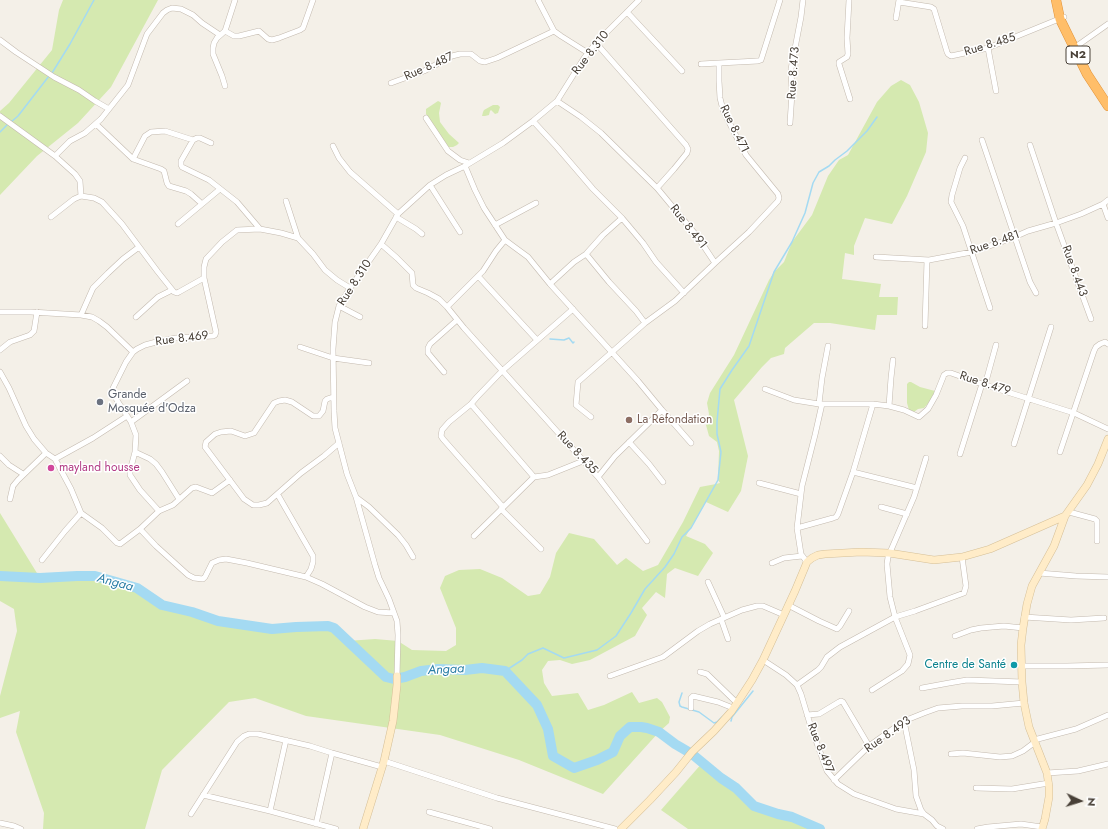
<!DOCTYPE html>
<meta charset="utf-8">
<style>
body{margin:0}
#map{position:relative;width:1108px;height:829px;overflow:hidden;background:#f4f0e8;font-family:Jost,sans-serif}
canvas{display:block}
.north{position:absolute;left:1060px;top:781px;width:40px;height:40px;-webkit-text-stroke:3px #fff;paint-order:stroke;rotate:94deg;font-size:11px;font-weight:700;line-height:16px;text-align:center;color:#484037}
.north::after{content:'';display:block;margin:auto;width:14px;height:18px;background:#484037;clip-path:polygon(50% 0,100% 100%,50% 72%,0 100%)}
</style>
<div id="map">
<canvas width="1108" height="829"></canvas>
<div class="north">N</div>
</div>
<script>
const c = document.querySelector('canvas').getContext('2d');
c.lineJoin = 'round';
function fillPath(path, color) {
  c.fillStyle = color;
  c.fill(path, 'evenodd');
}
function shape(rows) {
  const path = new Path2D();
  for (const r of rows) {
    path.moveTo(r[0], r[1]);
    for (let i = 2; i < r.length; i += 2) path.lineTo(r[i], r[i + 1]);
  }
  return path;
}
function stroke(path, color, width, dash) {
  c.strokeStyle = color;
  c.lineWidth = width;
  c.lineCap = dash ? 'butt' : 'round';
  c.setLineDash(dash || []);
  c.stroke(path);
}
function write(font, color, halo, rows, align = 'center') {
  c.font = font + ' Jost,sans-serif';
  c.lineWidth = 3;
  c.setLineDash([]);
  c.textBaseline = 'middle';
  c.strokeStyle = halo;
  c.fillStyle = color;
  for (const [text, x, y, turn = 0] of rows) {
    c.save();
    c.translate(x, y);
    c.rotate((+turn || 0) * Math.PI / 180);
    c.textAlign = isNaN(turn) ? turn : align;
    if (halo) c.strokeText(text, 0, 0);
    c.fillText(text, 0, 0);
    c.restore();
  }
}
fillPath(shape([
 [63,0,158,0,111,87,78,123,37,156,0,195,0,111,9,103,52,50,59,10],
 [901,80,910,85,919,102,928,133,926,152,907,196,892,224,865,218,854,246,854,255,845,253,842,279,881,284,879,297,898,297,897,315,877,315,875,330,830,323,814,323,785,348,784,354,771,358,762,367,734,400,748,456,741,491,728,512,706,502,686,536,705,544,713,553,698,576,675,568,667,574,665,598,656,592,642,608,647,615,635,636,590,660,572,664,560,660,548,661,542,670,544,683,552,696,578,693,588,710,604,705,632,692,639,703,657,698,662,702,670,717,669,723,659,732,603,794,519,760,440,735,306,716,255,698,229,702,162,770,145,829,43,829,44,813,16,732,20,711,0,718,0,696,17,631,14,609,0,601,0,513,40,578,77,576,95,576,137,588,162,605,192,612,218,621,272,629,296,627,328,626,334,628,343,636,347,641,375,639,398,641,412,650,446,651,456,645,456,628,440,588,445,576,459,570,480,569,502,578,528,596,540,594,550,577,556,553,569,533,594,539,617,565,626,558,643,571,658,565,683,522,700,487,716,484,720,483,718,480,719,451,717,442,709,436,706,425,709,414,707,403,710,393,734,355,769,280,774,272,784,262,792,242,812,215,828,176,839,160,848,155,877,102,891,86],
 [438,101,440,102,441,103,439,113,440,122,449,134,459,143,457,145,453,147,449,147,445,145,426,114,426,109],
 [493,105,498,105,500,107,498,113,495,114,491,110,490,111,489,115,485,116,482,116,483,112,484,110],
 [909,382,911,382,920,387,935,391,932,399,924,408,918,409,914,412,909,410,907,403,907,384],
 [703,762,721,778,736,788,754,806,778,814,792,817,820,829,688,829,661,810]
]), '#d5e9b0');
stroke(shape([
 [52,73,70,44,94,0],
 [11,122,18,116,49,76],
 [0,132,8,124],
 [550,339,564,340,569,338,573,343,574,342],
 [505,671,522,660,528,654,543,648,564,658,597,650,616,636,631,613,645,589,665,567,674,554,682,537,691,528,718,480,721,452,717,434,717,422,720,389,732,370,749,346,774,272,792,242,805,213,813,183,819,172,829,166,835,160,847,151,867,131,877,117],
 [682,693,679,702,680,706,682,707,699,712,714,723,717,722,722,717],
 [731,721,732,717,753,691]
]), '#a4daf2', 1.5);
stroke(shape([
 [0,576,40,578,77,576,95,576,137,588,162,605,192,612,218,621,272,629,296,627,328,626,334,628,386,677,394,679,405,677,421,671,438,669,465,670,482,668,505,671,537,705,548,729,553,756,574,768,597,760,613,752,620,736,630,727,641,727,647,728,659,732,675,744,692,754,721,778,736,788,754,806,778,814,792,817,820,829]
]), '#a4daf2', 10);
const street = shape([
 [538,0,554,31,561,36,588,53],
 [849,0,847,38,848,54,847,57,839,62,839,64,850,99],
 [899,2,931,7,934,9,947,52,948,54,951,56,988,48,1064,17],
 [627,12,682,71],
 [896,18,899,0],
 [225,31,234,36,239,36,259,31,268,39,272,40,279,38,300,30,303,28,313,0],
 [0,40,16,52,54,77,79,90,95,101,109,109],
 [596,43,686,145,688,149,687,153,674,169,657,188],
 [988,48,996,91],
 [1074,48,1108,24],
 [701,64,719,63],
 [391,83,424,71,452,56,460,54,471,54,480,61,485,62,497,58,554,31],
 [225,86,222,76,213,54,213,48,214,43,217,38,225,31,235,0],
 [557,101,581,117,601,133,657,188,697,236,715,263,675,301,645,323,578,382,576,405,591,417],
 [0,116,55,156,75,174,80,181,81,196],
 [426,118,448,151,460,160,469,163],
 [533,121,557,147,593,189,622,218,643,243,656,262,684,293],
 [790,123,792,93,791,69,801,17,803,0],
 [96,124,133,159,161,169,164,171,167,183,169,186,186,191,191,194,201,203],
 [193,140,197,138,200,138,211,143],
 [982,140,1030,282,1036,293],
 [1030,145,1056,223,1091,319],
 [333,146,339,158,350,172,398,214],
 [55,156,70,141,85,133,101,119,128,85,147,34,163,13,167,10,172,8,181,9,193,15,202,23,220,35],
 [965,158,960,168,952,195,951,202,963,226,990,308],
 [133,159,145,136,151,132,165,131,193,140,181,161,181,165,182,167,209,180,237,202,260,229],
 [465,166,475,190,484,208,505,240,496,251,483,271,447,307,464,328,598,477,615,456,662,410,638,381,550,284,528,257,513,246,505,240],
 [430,185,460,232],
 [286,201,298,238],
 [1103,204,1108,218],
 [51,217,74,199,81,196,94,198,102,202,122,224,158,272,174,292,177,293,179,292,204,278],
 [396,217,416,229,422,234],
 [178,224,220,189],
 [495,225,536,203],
 [381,244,397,258,412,273,413,285,416,288,428,293,439,299,447,307],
 [586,254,609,282,636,311,645,323],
 [876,257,929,260,972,252,1010,239,1028,231,1056,223,1081,214,1103,204,1108,200],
 [715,263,749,232,778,201,779,198,778,194,746,155,734,132,723,110,720,98,719,81,719,63,758,61,761,60,780,0],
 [478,276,537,340],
 [550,284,574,262,586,254,603,235,622,218],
 [339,306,360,317],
 [573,309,502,371,477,397,471,404,534,477,548,475,583,461],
 [0,312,31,312,81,315,92,317,99,321,107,327,133,352],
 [81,315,93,288,108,273,123,259,139,247],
 [136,317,158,297,172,290],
 [925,326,927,260],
 [300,347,333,358,369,363],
 [0,350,10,342,30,335,34,331,37,312],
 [0,372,9,388,26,426,34,439,46,453,55,459,71,489,81,513,102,528,117,543,120,544,140,529],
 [444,372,428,353,428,348,430,344,457,320],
 [985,385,996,345],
 [765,389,794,400,819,404,873,404,889,406,904,410,919,417,928,409,936,395,944,375,947,373,951,373,982,384,1074,413,1108,429],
 [333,397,327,399,325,401,323,411,319,416,313,416,292,402,285,400,279,401,274,403,254,433,245,436,231,431,221,432,215,434,206,442,205,447,244,499,253,505,259,505,267,503,301,473,324,456,339,443],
 [471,404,449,422,442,430,441,436,443,439,503,507],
 [819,404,822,378,828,346],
 [889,406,891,378,893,360],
 [662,410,691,443],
 [131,422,187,381],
 [629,442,649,464,663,482],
 [1014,444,1051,327],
 [135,452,150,459,156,464,162,472,179,499],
 [1060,452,1094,351,1096,347,1100,344,1105,342,1108,344],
 [960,454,982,384],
 [0,456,9,465,23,474],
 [926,458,914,497,888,557,887,564,890,597,895,617,915,611,964,593,966,586,962,557],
 [55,459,93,438,127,416],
 [853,472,917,488],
 [598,477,647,541],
 [759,483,801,494],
 [278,495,313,556,313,562,311,569,306,577,247,563,226,559,219,560,212,563,205,577,203,579,194,578,188,575,156,546,140,529,159,511,140,490,130,475,130,471,135,452,136,435,131,422,113,394,113,388,126,362,133,352,137,349,145,345,160,341,176,338,213,336,215,335,216,332,204,278,204,267,206,259,222,242,237,230,260,229,281,233,298,238,313,254,325,270,337,280,350,288],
 [357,498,369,507,398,535,406,545,413,557],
 [10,499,13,486,18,480,46,453],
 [881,507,907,514],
 [501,509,541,549],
 [159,511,173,505,192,488,196,487,212,493,230,480],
 [1069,512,1095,519,1097,521,1097,541],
 [797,528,833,518,836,517,838,514,853,472,873,404],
 [474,536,534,477],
 [42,560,65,531,81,513],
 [807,562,801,554,797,528,802,486,815,435,822,404],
 [772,563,784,558,802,556],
 [1039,573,1076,576,1108,577],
 [306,577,322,584,365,607,378,612,394,613],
 [708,582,724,617],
 [788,605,819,621,837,629,840,626,849,611],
 [1024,617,1071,620,1104,618],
 [721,619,728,639],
 [955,636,971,630,981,628,1004,626,1023,628],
 [763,660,786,675,797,685,801,694,810,724,827,771,838,784,854,794,896,809,924,814,932,820,937,826,943,829],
 [1021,666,1067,666,1108,665],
 [700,672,707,674,737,703],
 [397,676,398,635,397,621,389,599,379,578,375,565,356,497,347,474,335,428,334,411,333,349,335,322,339,306,350,288,381,244,398,214,430,185,446,175,465,166,503,143,533,121,557,101,584,58,596,43,639,0],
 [610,676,663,657,698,631,710,624,742,610,757,606,763,606,784,615],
 [797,685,818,670,821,667,827,657,840,647,895,617,910,655,908,664,902,671,872,690],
 [922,688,949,683,967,680,1022,682],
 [691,708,691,698,693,696,718,702,733,708],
 [807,715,819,714,839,702,841,701,843,702,869,746],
 [904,721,914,770,916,796,921,810,924,814],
 [1034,740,1076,729,1108,715],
 [951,754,963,753,1000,757,1012,756,1023,751,1035,742],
 [384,761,497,798,615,829],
 [1047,773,1078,771,1108,764],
 [834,780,869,746,904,721,924,713,938,708,962,706,992,706,1024,703],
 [976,788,1012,789,1049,783],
 [203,795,270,811,336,829],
 [270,811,286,740],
 [429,812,490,829],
 [191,814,237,742,244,736,249,734,258,734,310,746,332,753,382,767],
 [0,823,14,826,21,829],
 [316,824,332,753],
 [977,829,988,827,1021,824,1042,827]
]);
const secondary = shape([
 [363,829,384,761,393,721,397,685,397,676],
 [621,829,650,800,676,772,692,752,714,731,731,712,739,700,752,680,763,660,795,591,805,567,807,562,812,558,818,555,825,554,861,552,889,553,934,560,962,557,990,549,1065,516],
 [1042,829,1045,819,1049,797,1049,787,1047,773,1029,727,1024,703,1022,682,1021,645,1023,628,1027,604,1032,586,1054,546,1065,516,1087,485,1098,464,1108,439]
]);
const highway = shape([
 [1056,0,1060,19,1087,74,1108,106]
]);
stroke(street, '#c3b9ae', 6);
stroke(secondary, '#d5bf97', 8);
stroke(highway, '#e19136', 10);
stroke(street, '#fff', 5);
stroke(secondary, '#ffecc8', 7);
stroke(highway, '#ffbe69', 9);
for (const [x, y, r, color] of [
 [100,402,4,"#6b7280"],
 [629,420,4,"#8d6e63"],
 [51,468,4,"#d1479c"],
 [1014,665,4,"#0f9aa8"]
]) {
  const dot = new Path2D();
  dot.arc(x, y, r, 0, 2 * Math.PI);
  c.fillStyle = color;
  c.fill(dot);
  stroke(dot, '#fff', 1.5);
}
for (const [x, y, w] of [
 [1078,55,24]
]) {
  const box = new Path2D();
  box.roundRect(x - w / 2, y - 9, w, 18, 3);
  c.fillStyle = '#fff';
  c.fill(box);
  stroke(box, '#484037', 1);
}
write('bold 11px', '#484037', null, [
 ["N2",1078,55]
]);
write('12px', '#484037', '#fff', [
 ["Rue 8.485",990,45,-17],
 ["Rue 8.310",591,53,-52],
 ["Rue 8.487",429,67,-24],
 ["Rue 8.473",794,73,-86],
 ["Rue 8.471",734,129,64],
 ["Rue 8.491",688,227,52],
 ["Rue 8.481",995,243,-19],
 ["Rue 8.443",1074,271,70],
 ["Rue 8.310",355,283,-57],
 ["Rue 8.469",182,339,-7],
 ["Rue 8.479",985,384,18],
 ["Rue 8.435",577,453,47],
 ["Rue 8.493",888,735,-35],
 ["Rue 8.497",820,748,68]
]);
write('12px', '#5b616d', '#fff', [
 ["Grande",108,395],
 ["Mosquée d'Odza",108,409]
], 'left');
write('12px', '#785e54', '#fff', [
 ["La Refondation",637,420]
], 'left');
write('12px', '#b23c85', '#fff', [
 ["mayland housse",59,468]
], 'left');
write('12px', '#0d838f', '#fff', [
 ["Centre de Santé",1006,665]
], 'right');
write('italic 13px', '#2a7ea6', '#fff', [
 ["Angaa",115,583,15],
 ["Angaa",446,670,-3]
]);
</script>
